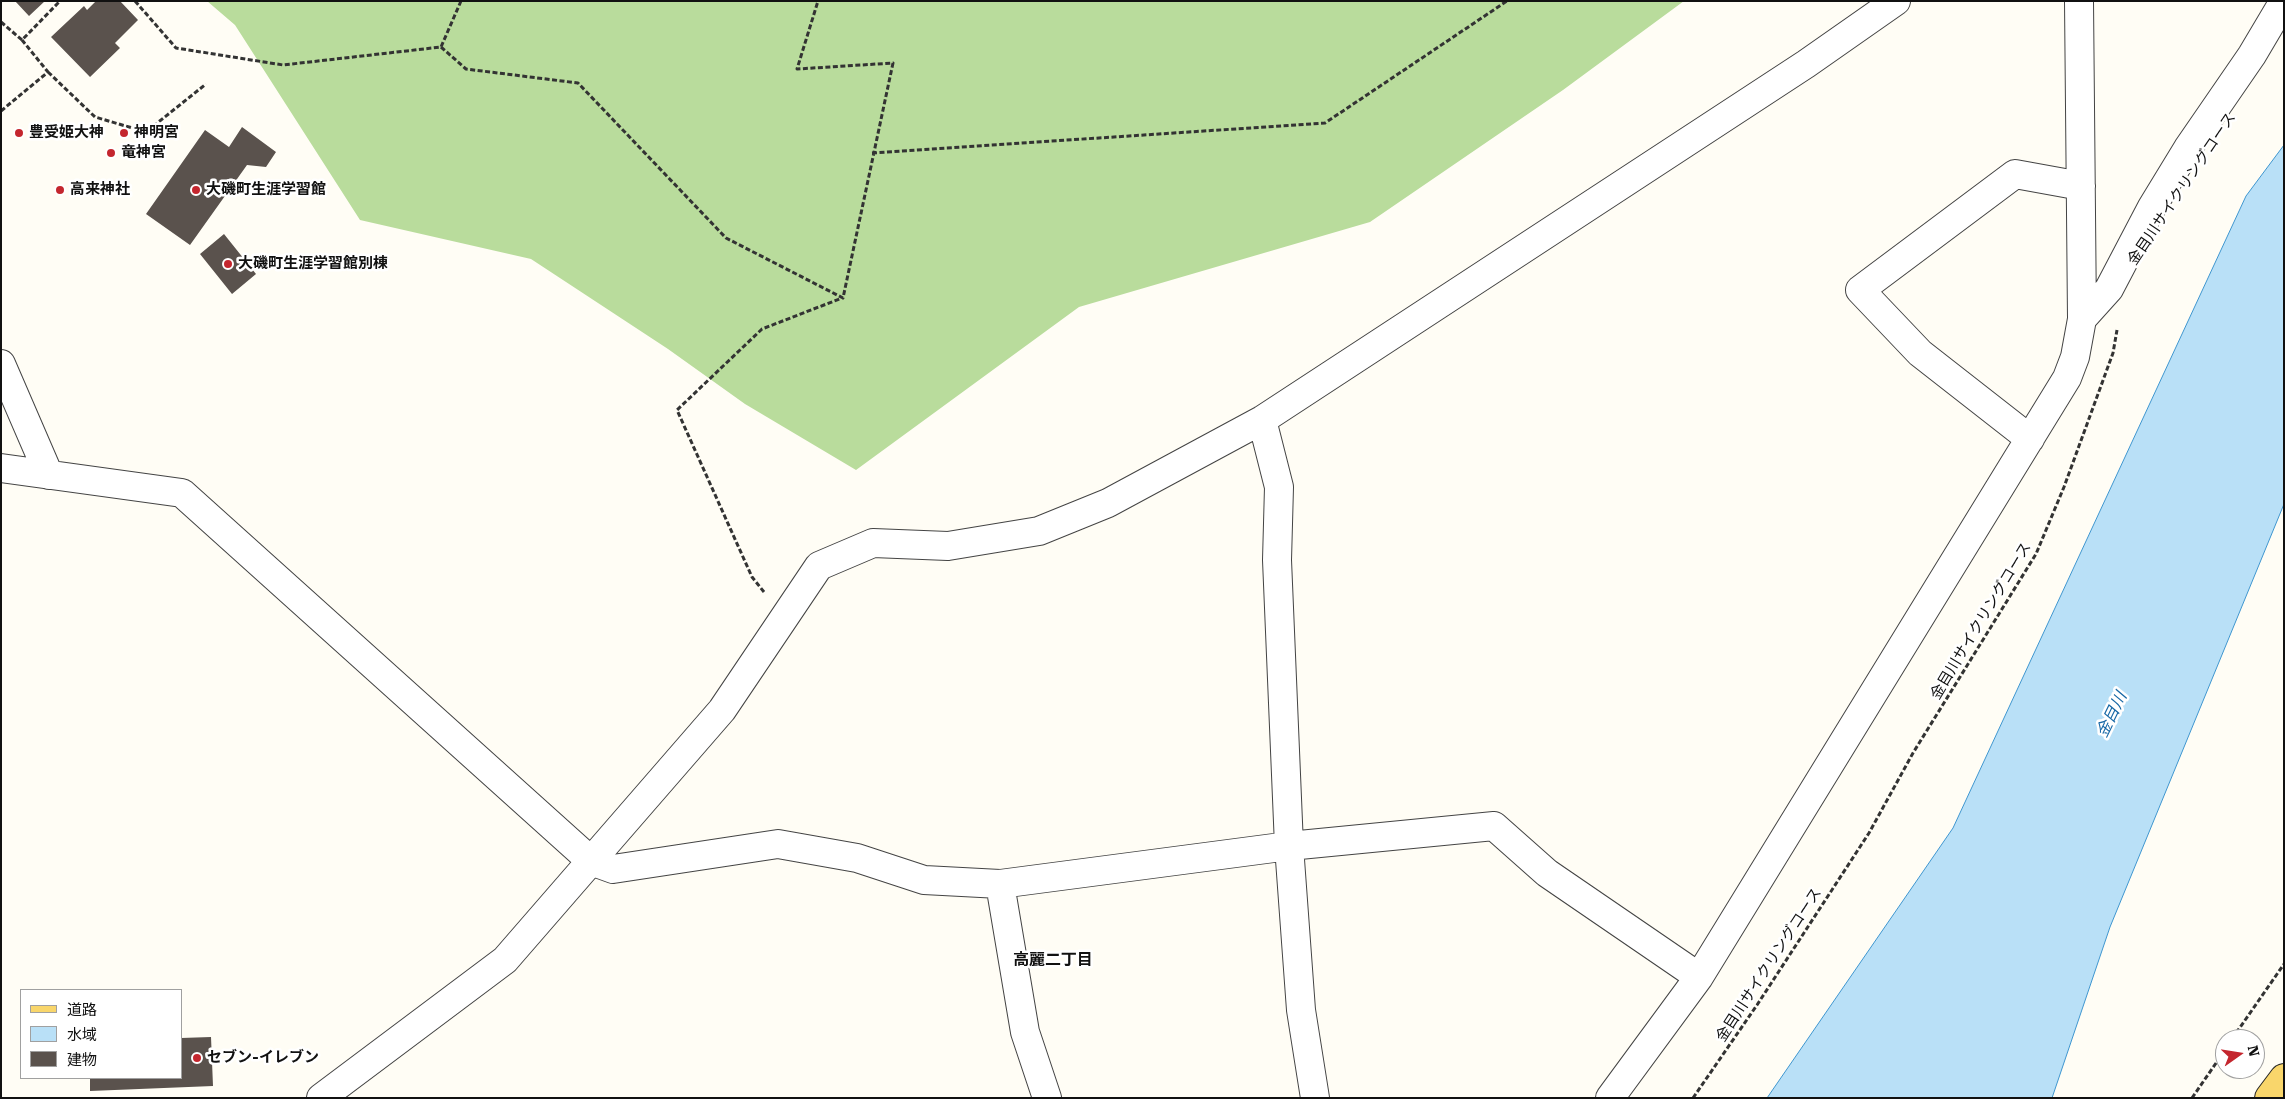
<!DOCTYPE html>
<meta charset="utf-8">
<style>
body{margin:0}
#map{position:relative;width:2285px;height:1099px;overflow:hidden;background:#fffdf5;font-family:"Roboto Serif","Noto Sans JP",serif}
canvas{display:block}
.frame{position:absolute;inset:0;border:2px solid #111;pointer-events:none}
.legend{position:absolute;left:20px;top:989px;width:162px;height:90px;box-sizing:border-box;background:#fff;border:1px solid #a0a0a0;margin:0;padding:6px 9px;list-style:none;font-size:15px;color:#111}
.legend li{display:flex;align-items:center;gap:10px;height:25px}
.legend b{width:25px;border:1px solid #a0a0a0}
.north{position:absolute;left:2215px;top:1029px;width:50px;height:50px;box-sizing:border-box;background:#fff;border:1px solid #a0a0a0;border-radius:50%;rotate:77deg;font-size:14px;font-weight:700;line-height:20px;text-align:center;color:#111}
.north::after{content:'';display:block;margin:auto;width:18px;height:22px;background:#c4262e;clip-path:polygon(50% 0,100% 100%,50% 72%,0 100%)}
</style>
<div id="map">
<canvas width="2285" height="1099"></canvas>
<div class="frame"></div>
<ul class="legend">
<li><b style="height:6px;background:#f9d66b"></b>道路</li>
<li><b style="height:14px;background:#b9e0f7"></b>水域</li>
<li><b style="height:14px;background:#5a524d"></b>建物</li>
</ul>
<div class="north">N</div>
</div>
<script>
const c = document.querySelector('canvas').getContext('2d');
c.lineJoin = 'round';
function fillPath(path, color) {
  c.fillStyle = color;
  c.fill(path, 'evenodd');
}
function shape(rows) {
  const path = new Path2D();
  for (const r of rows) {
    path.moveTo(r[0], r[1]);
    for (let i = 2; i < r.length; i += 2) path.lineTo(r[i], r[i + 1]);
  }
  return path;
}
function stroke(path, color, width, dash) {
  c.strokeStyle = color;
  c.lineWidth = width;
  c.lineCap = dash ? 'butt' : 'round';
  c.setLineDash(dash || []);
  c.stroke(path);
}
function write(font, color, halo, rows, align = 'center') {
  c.font = font + ' "Roboto Serif","Noto Sans JP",serif';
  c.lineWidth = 5;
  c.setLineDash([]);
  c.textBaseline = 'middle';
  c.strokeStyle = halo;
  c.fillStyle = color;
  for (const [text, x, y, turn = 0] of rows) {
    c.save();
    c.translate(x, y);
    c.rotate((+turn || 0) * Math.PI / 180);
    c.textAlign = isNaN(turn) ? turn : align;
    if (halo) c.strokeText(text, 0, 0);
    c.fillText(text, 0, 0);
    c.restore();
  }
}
fillPath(shape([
 [207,1,1684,1,1563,90,1370,222,1079,307,856,470,745,404,668,349,531,259,360,220,235,25]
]), '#b9dc9c');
const water = shape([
 [2284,145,2284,504,2110,927,2052,1098,1767,1098,1953,828,2246,196,2284,145]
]);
fillPath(water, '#b9e0f7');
stroke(water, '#3f96cf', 1);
fillPath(shape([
 [15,1,45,1,29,16],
 [96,1,120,1,138,20,115,43,120,48,90,77,51,37,84,6,87,10],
 [242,127,276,152,266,167,247,165,190,245,146,214,205,130,229,147],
 [224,234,256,274,232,294,200,254],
 [211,1037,213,1086,90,1091,90,1078,181,1078,181,1038]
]), '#5a524d');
const minor = shape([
 [2082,319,2109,289,2152,207,2188,148,2252,55,2284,1],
 [1,364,49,475],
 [1262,420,1279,487,1277,560,1289,846,1301,1010,1315,1098],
 [2030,439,1920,353,1860,290,2015,174,2081,186],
 [1,468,182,493,591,861,613,869,778,844,857,858,924,880,1000,884,1289,846,1494,826,1547,873,1699,977],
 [1000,884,1025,1032,1047,1098],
 [321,1098,505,960,722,710,819,566,873,543,948,546,1039,531,1108,503,1262,420,1806,64,1896,1],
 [1610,1098,1699,977,2067,378,2075,357,2082,319,2079,1]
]);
const major = shape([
 [2269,1098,2284,1078]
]);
stroke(minor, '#444', 30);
stroke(major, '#222', 30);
stroke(shape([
 [135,1,176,48,283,65,441,47,461,1],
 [1,22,22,40,60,1],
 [441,47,466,69,578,83,726,238,843,298,893,63,797,69,818,1],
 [48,72,95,117,146,132,206,84],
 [1,111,48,72,22,40],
 [872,153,1325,123,1507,1],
 [764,592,752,577,677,410,762,329,842,298],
 [2232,1039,2284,964],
 [1693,1098,1757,1005,1869,833,1913,753,2036,554,2064,487,2113,353,2117,330],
 [2192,1098,2225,1050]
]), '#333', 3, [5, 2.5]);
stroke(minor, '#fff', 28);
stroke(major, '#f9d66b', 28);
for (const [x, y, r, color] of [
 [19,133,5,"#c4262e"],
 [124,133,5,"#c4262e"],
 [111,153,5,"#c4262e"],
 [60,190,5,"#c4262e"],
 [196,190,5,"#c4262e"],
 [228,264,5,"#c4262e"],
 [197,1058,5,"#c4262e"]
]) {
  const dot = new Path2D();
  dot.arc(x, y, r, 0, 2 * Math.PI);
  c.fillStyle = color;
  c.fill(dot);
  stroke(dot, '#fff', 2);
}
write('bold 15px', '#111', '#fff', [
 ["豊受姫大神",29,133],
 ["神明宮",134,133],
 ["竜神宮",121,153],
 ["高来神社",70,190],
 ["大磯町生涯学習館",206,190],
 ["大磯町生涯学習館別棟",238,264],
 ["セブン-イレブン",207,1058]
], 'left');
write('15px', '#111', '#fff', [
 ["金目川サイクリングコース",2182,189,-56],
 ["金目川サイクリングコース",1981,621,-59],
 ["金目川サイクリングコース",1769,965,-57]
]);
write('italic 16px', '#1768a6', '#fff', [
 ["金目川",2112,715,-64]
]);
write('bold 16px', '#111', '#fff', [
 ["高麗二丁目",1053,960]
]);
</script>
